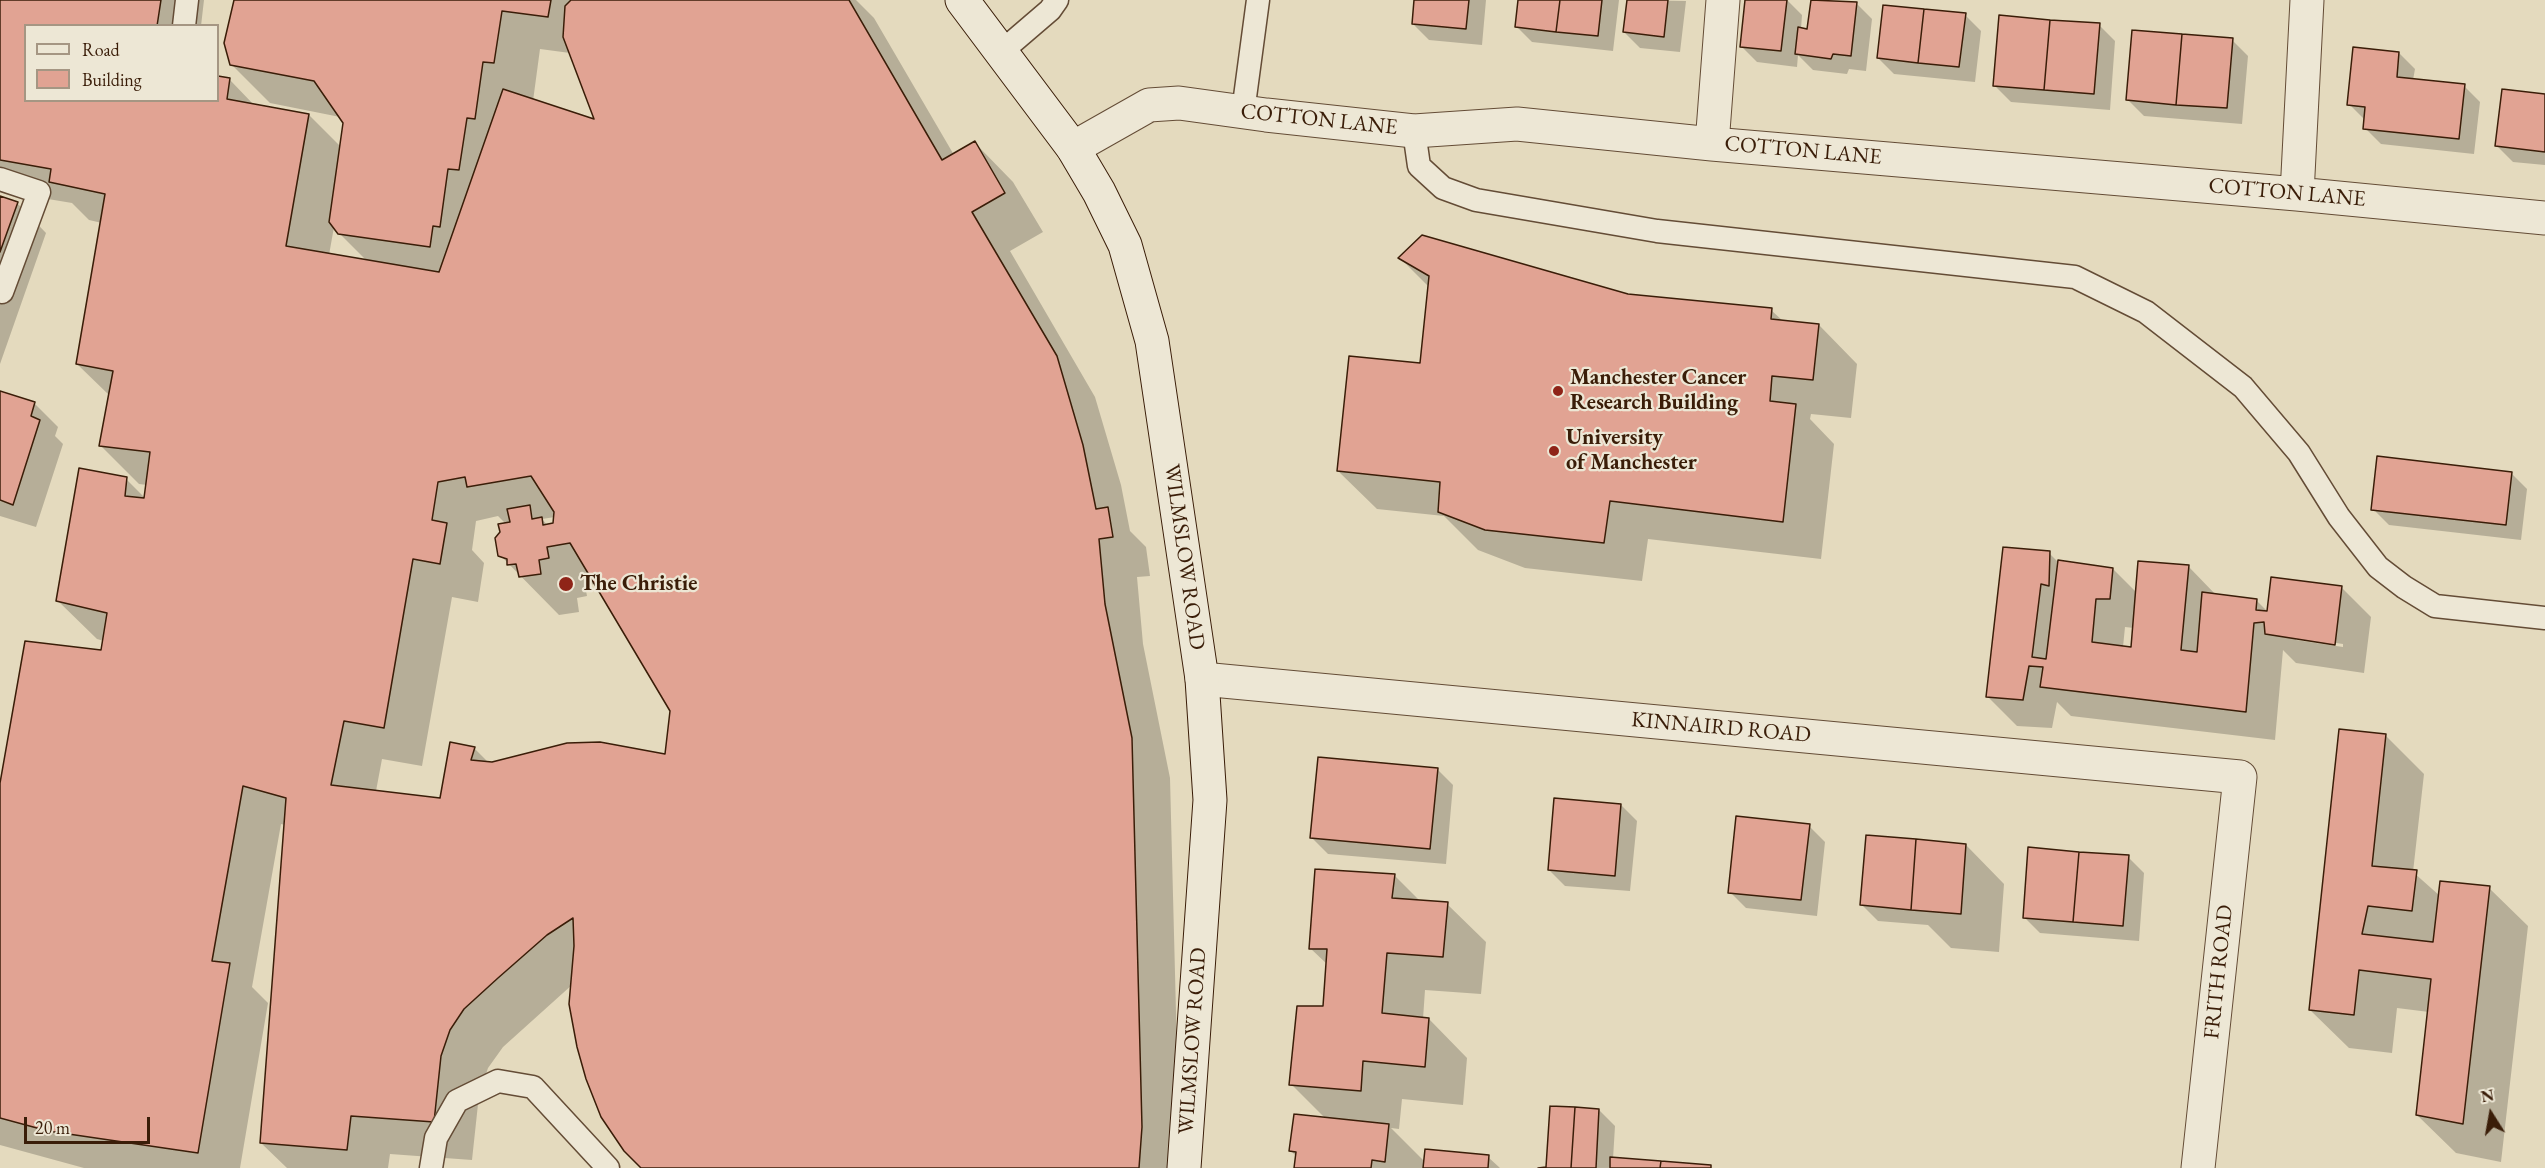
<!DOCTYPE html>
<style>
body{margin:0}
#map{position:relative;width:2545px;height:1168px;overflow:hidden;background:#e4dabe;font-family:"EB Garamond",serif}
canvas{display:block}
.legend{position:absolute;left:24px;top:24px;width:195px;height:78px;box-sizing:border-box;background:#ede7d5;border:2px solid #a59683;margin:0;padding:8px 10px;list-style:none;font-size:18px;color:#3a1d08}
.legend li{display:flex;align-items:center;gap:12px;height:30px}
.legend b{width:30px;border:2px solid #a59683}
.north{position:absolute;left:2461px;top:1084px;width:60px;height:60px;-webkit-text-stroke:4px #ede7d5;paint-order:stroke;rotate:349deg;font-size:16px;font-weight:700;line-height:24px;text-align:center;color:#3a1d08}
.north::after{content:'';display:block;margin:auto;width:21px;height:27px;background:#3a1d08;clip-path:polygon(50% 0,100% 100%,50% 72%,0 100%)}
.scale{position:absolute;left:24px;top:1117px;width:126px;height:27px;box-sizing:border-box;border:3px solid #3a1d08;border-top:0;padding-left:8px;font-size:18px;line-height:21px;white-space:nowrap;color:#3a1d08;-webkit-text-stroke:4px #ede7d5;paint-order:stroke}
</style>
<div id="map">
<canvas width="2545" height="1168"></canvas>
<ul class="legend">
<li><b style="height:8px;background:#ede7d5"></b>Road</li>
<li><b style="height:16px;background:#e1a393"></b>Building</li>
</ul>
<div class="north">N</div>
<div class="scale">20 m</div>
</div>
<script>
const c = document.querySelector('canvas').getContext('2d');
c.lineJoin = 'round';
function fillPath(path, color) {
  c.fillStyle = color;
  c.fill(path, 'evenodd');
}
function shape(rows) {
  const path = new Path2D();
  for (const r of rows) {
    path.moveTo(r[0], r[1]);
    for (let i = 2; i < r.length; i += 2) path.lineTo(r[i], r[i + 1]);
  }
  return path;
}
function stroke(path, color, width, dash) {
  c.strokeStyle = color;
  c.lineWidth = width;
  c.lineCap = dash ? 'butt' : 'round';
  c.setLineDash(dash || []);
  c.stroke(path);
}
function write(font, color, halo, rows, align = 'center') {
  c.font = font + ' "EB Garamond",serif';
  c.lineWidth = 4.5;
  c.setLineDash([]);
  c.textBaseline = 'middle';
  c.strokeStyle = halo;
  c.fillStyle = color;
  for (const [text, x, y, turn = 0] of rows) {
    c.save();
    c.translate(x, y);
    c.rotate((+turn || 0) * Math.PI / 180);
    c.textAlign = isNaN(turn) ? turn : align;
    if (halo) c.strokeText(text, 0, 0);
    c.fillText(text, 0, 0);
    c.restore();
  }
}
fillPath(shape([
 [0,0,204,0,201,26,26,26,26,100,218,100,218,78,230,80,255,106,309,115,341,147,344,123,340,117,270,103,231,64,234,0,856,0,874,18,954,155,975,143,1013,182,1043,232,1010,251,1095,397,1121,485,1130,531,1146,547,1150,576,1137,577,1143,644,1170,778,1180,1168,643,1168,573,984,503,1047,488,1068,479,1095,472,1160,390,1154,388,1168,287,1168,261,1143,285,825,281,824,252,987,268,1003,240,1168,84,1168,0,1145,0,792,103,652,104,641,97,639,58,601,126,479,145,498,147,485,139,484,100,445,110,396,77,364,102,223,89,220,72,203,0,191],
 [540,49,570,53,596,122,533,101],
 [334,227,339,233,368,262,329,255],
 [498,516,506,524,500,555,559,615,579,612,577,598,587,596,585,585,596,584,672,711,666,756,489,763,475,749,451,744,441,799,376,791,382,759,422,766,452,597,478,602,484,563,472,550,476,521],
 [555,517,554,525,548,526,542,519],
 [1415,0,1486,0,1482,45,1429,40,1413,24],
 [1519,0,1619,0,1613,51,1532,42,1516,26],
 [1628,0,1686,1,1680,52,1640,48,1624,32],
 [1747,0,1787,0,1802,15,1801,29,1808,30,1812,0,1856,3,1872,19,1866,71,1849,69,1847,74,1813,70,1798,55,1797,67,1757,62,1741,46],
 [1965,15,1981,31,1975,82,1894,74,1878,58],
 [2099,25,2115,41,2110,110,2011,102,1995,86],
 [2232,40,2248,56,2242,124,2144,116,2128,100],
 [2399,53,2415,69,2413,80,2464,86,2480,102,2474,154,2381,144,2365,128,2366,121,2349,104],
 [2545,95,2545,165,2513,162,2497,146],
 [0,197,17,203,46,233,0,364],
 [1400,258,1627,295,1771,310,1784,322,1819,325,1857,364,1851,418,1811,414,1810,419,1834,444,1821,559,1648,539,1642,581,1525,568,1478,550,1444,516,1377,509,1338,471,1421,365,1429,287],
 [0,392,34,403,58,427,55,436,63,444,36,527,0,516],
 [2511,473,2527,489,2521,540,2389,525,2373,509],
 [2049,553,2059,563,2113,569,2137,593,2188,566,2217,596,2256,600,2269,613,2342,588,2371,617,2364,673,2296,663,2283,650,2275,740,2071,716,2057,702,2052,728,2017,726,1987,696],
 [2125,627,2134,628,2132,648,2123,647],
 [2296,637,2343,644,2343,647,2296,640],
 [2385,735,2424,774,2413,872,2440,896,2489,888,2528,926,2501,1162,2456,1153,2417,1115,2429,1012,2397,1008,2392,1053,2349,1048,2310,1010],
 [1437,769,1453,785,1446,864,1328,854,1312,838],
 [1621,805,1637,821,1630,891,1565,886,1549,870],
 [1809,826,1825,842,1817,916,1746,908,1730,892],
 [1966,845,2004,884,1999,952,1951,948,1928,925,1878,921,1862,905],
 [2128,857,2144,873,2139,941,2040,933,2024,917],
 [1394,875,1421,902,1447,904,1486,942,1481,994,1425,990,1423,1019,1429,1019,1467,1058,1463,1105,1402,1099,1399,1129,1391,1128,1425,1162,1488,1157,1500,1168,1296,1168,1297,1157,1291,1151,1326,1119,1291,1084,1324,1008,1328,965,1310,948],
 [1599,1110,1615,1126,1613,1159,1711,1168,1548,1168]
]), '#0003');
const building = shape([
 [0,0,161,0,157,26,26,26,26,100,218,100,218,76,230,78,227,99,309,114,286,246,439,272,503,89,594,119,563,37,565,6,571,0,849,0,942,160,975,141,1005,193,972,212,1057,356,1083,445,1096,509,1108,507,1113,537,1099,539,1105,604,1132,738,1142,1127,1139,1168,641,1168,624,1151,601,1117,586,1079,577,1047,569,1004,574,946,573,918,547,935,498,978,464,1009,450,1030,441,1056,434,1122,351,1116,347,1150,260,1143,286,798,243,786,212,961,230,963,198,1153,48,1131,0,1118,0,783,25,641,101,650,107,613,56,601,79,468,127,477,125,496,144,498,150,452,99,446,113,371,76,364,105,194,49,182,51,169,0,160,0,0],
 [531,476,554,512,553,523,543,525,542,517,532,519,530,505,507,509,510,522,498,524,500,532,495,538,498,556,507,559,507,565,516,564,519,577,541,574,539,560,549,558,547,547,570,543,670,711,665,754,600,742,567,743,492,762,471,760,475,747,450,742,440,798,331,785,344,721,384,728,413,559,440,564,447,523,432,520,438,482,465,477,467,487,531,476],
 [234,0,551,0,548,17,502,11,494,63,483,62,475,119,467,118,459,170,448,169,440,227,433,226,430,247,338,234,329,222,343,123,314,81,230,65,224,43,234,0],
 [1414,0,1469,0,1466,29,1412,24,1414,0],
 [1518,0,1560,0,1556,32,1515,27,1518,0],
 [1560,0,1602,0,1598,36,1556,32,1560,0],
 [1627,0,1668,0,1664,37,1623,32,1627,0],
 [1745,0,1787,0,1781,51,1740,47,1745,0],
 [1811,0,1857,2,1851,56,1833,54,1831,59,1795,54,1798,27,1807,29,1811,0],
 [1883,5,1924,9,1918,63,1877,58,1883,5],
 [1924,9,1966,13,1959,67,1918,63,1924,9],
 [1999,15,2050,20,2044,90,1993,86,1999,15],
 [2050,20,2100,23,2094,94,2044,90,2050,20],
 [2132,30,2182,34,2176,105,2126,100,2132,30],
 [2182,34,2233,38,2227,108,2176,105,2182,34],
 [2353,47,2399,52,2397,77,2465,84,2459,139,2363,129,2365,107,2347,105,2353,47],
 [2502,89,2545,94,2545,152,2495,146,2502,89],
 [0,196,18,202,0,252,0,196],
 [1422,235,1628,294,1772,308,1771,319,1819,324,1813,380,1772,376,1770,401,1796,404,1783,522,1610,501,1604,543,1485,530,1438,512,1440,482,1337,471,1349,356,1420,363,1429,276,1398,258,1422,235],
 [0,391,35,402,31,416,40,420,13,505,0,500,0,391],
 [2377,456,2512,472,2506,525,2371,510,2377,456],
 [2003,547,2050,551,2049,586,2041,584,2032,657,2046,659,2058,560,2113,568,2110,599,2096,599,2092,642,2131,647,2138,561,2189,565,2181,650,2197,652,2202,592,2257,599,2256,610,2267,611,2271,577,2342,586,2335,645,2265,634,2264,622,2254,623,2246,712,2040,687,2043,667,2029,666,2023,700,1986,697,2003,547],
 [2339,729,2386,734,2372,866,2417,870,2412,911,2368,906,2362,934,2433,942,2440,881,2490,886,2463,1124,2416,1115,2431,979,2359,970,2354,1015,2309,1010,2339,729],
 [1318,757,1438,768,1430,849,1310,838,1318,757],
 [1554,798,1621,804,1615,876,1548,870,1554,798],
 [1736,816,1810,824,1801,900,1728,893,1736,816],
 [1866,835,1916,839,1911,910,1860,905,1866,835],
 [1916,839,1966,844,1961,914,1911,910,1916,839],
 [2028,847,2079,852,2073,922,2023,918,2028,847],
 [2079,852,2129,855,2123,926,2073,922,2079,852],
 [1315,869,1395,874,1392,898,1448,902,1443,957,1387,953,1382,1013,1429,1018,1425,1067,1363,1061,1361,1091,1289,1085,1297,1006,1323,1006,1327,949,1309,949,1315,869],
 [1550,1106,1575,1107,1571,1168,1538,1168,1546,1167,1550,1106],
 [1575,1107,1599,1109,1596,1168,1571,1168,1575,1107],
 [1294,1114,1389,1124,1385,1162,1372,1160,1371,1168,1294,1168,1296,1152,1289,1151,1294,1114],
 [1425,1149,1489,1155,1488,1168,1423,1168,1425,1149],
 [1610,1157,1661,1161,1660,1168,1610,1168,1610,1157],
 [1661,1161,1711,1165,1711,1168,1660,1168,1661,1161]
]);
fillPath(building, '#e1a393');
stroke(building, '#3a1d08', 1.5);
const lane = shape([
 [184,26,187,0],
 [1001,52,1050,10,1057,0],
 [1243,112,1258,0],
 [1414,131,1419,166,1443,188,1476,200,1657,231,2075,277,2146,312,2243,387,2299,453,2339,517,2378,567,2404,587,2435,606,2545,618],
 [0,179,39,192,2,292],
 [431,1168,436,1138,457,1101,498,1081,533,1087,608,1168]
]);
const street = shape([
 [1712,144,1723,0],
 [1073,148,1149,105,1179,103,1266,115,1414,131,1517,124,1712,144,2297,194,2545,218],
 [2297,194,2307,0],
 [1202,679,2240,777,2198,1168]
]);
const secondary = shape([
 [962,0,1073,148,1099,192,1125,245,1152,341,1202,679,1210,800,1184,1168]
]);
stroke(lane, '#644c36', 25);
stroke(street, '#644c36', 35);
stroke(secondary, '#3a1d08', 35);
stroke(lane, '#ede7d5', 22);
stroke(street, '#ede7d5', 33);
stroke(secondary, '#ede7d5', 33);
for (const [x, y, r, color] of [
 [1558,391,6,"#8f2418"],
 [1554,451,6,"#8f2418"],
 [566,584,8,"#8f2418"]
]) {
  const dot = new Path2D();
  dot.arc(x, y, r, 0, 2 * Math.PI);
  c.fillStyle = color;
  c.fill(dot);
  stroke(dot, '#ede7d5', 2);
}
write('22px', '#3a1d08', '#ede7d5', [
 ["COTTON LANE",1319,120,6],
 ["COTTON LANE",1803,151,5],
 ["COTTON LANE",2287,193,5],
 ["WILMSLOW ROAD",1184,557,82],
 ["KINNAIRD ROAD",1721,728,5],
 ["FRITH ROAD",2219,972,-84],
 ["WILMSLOW ROAD",1193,1041,-86]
]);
write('bold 22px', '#3a1d08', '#ede7d5', [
 ["Manchester Cancer",1570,378],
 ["Research Building",1570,403],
 ["University",1566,438],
 ["of Manchester",1566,463],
 ["The Christie",580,584]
], 'left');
</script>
